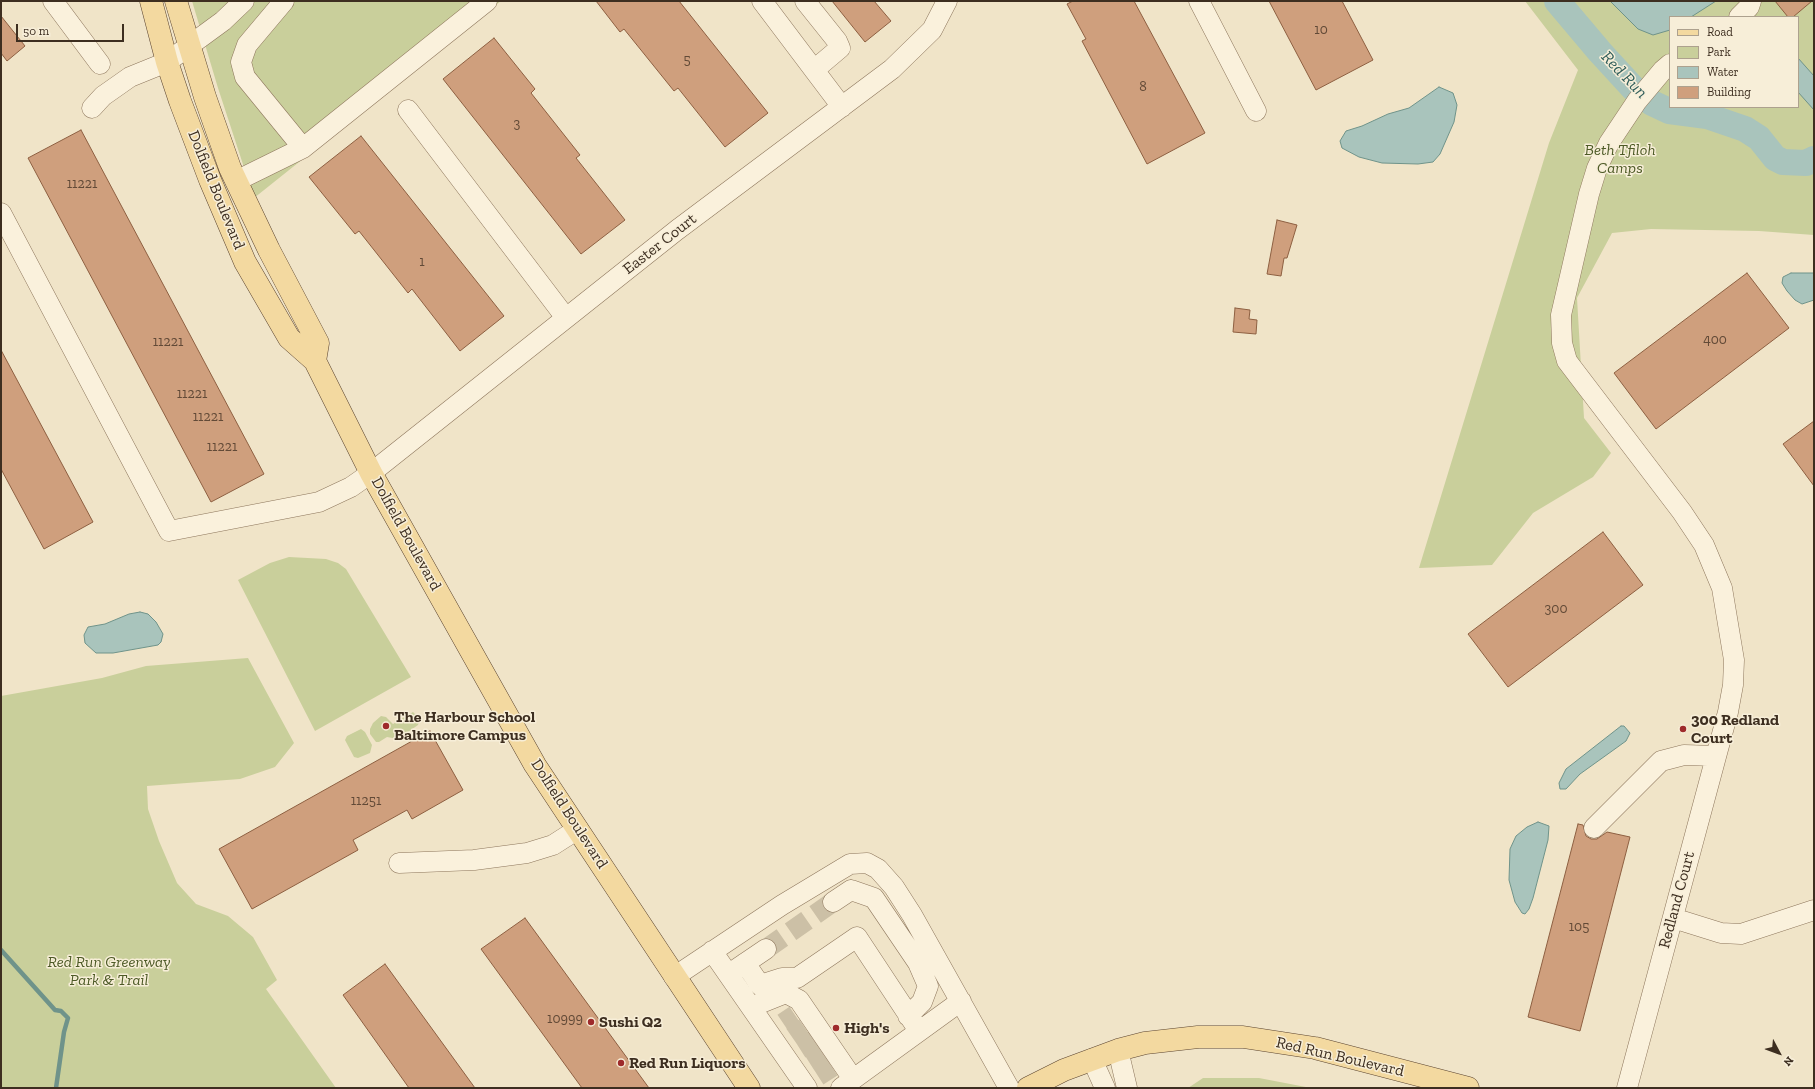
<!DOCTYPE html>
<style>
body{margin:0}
#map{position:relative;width:1815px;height:1089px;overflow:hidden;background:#f0e4c8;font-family:"Zilla Slab",serif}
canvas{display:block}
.frame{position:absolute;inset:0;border:2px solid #3d2e20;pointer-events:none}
.legend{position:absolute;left:1669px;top:16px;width:130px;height:92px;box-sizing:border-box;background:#f7eed8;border:1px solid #ada18e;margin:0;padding:5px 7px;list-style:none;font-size:12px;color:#3d2e20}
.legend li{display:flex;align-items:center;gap:8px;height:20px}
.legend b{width:20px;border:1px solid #ada18e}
.north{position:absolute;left:1759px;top:1033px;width:40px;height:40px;-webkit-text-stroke:3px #f7eed8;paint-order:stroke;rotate:131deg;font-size:11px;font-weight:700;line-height:16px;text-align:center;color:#3d2e20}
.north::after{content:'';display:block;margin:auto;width:14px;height:18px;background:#3d2e20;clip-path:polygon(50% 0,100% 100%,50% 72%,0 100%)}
.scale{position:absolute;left:16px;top:24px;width:108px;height:18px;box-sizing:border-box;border:2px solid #3d2e20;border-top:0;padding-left:5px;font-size:12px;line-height:14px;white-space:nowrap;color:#3d2e20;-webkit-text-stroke:3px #f7eed8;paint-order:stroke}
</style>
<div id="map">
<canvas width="1815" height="1089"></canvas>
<div class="frame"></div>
<ul class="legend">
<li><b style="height:5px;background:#f3d9a0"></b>Road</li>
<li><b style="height:11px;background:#c9cf9b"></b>Park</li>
<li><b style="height:11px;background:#a9c4bc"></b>Water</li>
<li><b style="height:11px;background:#cf9f7d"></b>Building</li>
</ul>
<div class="north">N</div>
<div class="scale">50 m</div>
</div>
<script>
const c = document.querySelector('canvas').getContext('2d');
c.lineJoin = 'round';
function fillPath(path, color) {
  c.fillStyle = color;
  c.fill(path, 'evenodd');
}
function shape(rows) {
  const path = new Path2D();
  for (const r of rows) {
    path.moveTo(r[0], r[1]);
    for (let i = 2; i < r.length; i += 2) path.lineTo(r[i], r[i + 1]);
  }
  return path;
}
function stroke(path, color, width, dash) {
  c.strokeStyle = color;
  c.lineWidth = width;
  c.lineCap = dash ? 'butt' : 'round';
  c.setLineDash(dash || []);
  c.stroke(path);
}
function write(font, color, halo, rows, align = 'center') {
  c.font = font + ' "Zilla Slab",serif';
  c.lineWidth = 3;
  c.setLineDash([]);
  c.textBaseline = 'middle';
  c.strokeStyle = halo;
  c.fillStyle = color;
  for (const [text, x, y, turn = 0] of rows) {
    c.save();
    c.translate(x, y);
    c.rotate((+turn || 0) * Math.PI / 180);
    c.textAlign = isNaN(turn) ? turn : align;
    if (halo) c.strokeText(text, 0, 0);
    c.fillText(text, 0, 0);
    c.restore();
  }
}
fillPath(shape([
 [192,1,501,1,254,198,218,88],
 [1525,1,1814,1,1814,235,1759,231,1651,229,1612,233,1577,298,1584,418,1611,453,1593,477,1533,513,1492,565,1419,568,1549,143,1578,70],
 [1670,17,1798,17,1798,107,1670,107],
 [289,557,326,559,338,563,346,569,411,677,315,731,238,580,270,563],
 [248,658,294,743,275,767,240,779,147,786,148,809,159,841,177,883,196,904,228,916,253,937,277,980,266,989,336,1088,1,1088,1,696,102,678,146,666],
 [413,712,420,719,418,725,398,739,387,737,379,742,376,742,370,734,370,729,373,723,381,716,386,717,393,724],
 [361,729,365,732,372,745,370,753,358,758,354,757,345,740,347,736],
 [1203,1078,1259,1078,1311,1088,1188,1088]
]), '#c9cf9b');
const water = shape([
 [1610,1,1716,1,1691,17,1670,17,1670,30,1653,35,1638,29,1610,1],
 [1798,58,1814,76,1814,110,1798,92,1798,58],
 [1439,87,1453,93,1457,105,1454,122,1440,154,1433,162,1418,164,1382,163,1359,157,1342,148,1340,141,1346,131,1362,126,1388,114,1409,108,1439,87],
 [1791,273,1814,273,1814,300,1802,304,1795,300,1787,291,1782,283,1783,277,1791,273],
 [140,612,148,614,156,622,163,634,161,642,158,645,113,653,96,653,85,643,84,635,88,627,105,624,129,614,140,612],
 [1621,726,1624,726,1630,733,1626,741,1580,774,1566,789,1560,789,1559,783,1566,769,1621,726],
 [1538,822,1549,826,1548,840,1533,898,1529,909,1525,914,1522,913,1515,902,1509,880,1510,849,1516,836,1527,827,1538,822]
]);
fillPath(water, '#a9c4bc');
stroke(water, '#6f938a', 1);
stroke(shape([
 [1,950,55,1010,61,1011,68,1018,64,1032,56,1088]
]), '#6f938a', 4.5);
stroke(shape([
 [1557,1,1600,52,1633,88,1652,103,1669,111,1707,116,1745,129,1759,138,1775,158,1783,162,1806,163,1814,159]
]), '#a9c4bc', 26);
const building = shape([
 [596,1,679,1,768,113,725,147,678,88,674,91,624,29,620,32,596,1],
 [832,1,874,1,891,21,865,42,832,1],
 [1073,1,1134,1,1205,133,1147,164,1082,41,1086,39,1067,4,1073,1],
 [1269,1,1342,1,1373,60,1316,90,1269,1],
 [1775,1,1812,1,1793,17,1788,17,1775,1],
 [1,16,25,46,7,61,1,53,1,16],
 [494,38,535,89,531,93,580,155,576,158,625,220,581,254,443,79,494,38],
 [81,130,264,474,211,502,28,158,81,130],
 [361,136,504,316,460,351,412,289,408,293,359,231,355,234,309,177,361,136],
 [1277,220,1297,225,1287,258,1284,258,1281,276,1267,274,1277,220],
 [1747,273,1789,328,1656,429,1614,373,1747,273],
 [1235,308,1250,310,1249,319,1257,320,1256,334,1233,332,1235,308],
 [1,350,93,522,44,549,1,469,1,350],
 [1814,421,1814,486,1783,444,1814,421],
 [1603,532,1643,585,1508,687,1468,634,1603,532],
 [430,731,463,790,412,819,407,810,353,840,358,850,252,909,219,849,430,731],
 [1578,824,1583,825,1586,836,1591,839,1597,839,1607,832,1630,837,1580,1031,1528,1017,1578,824],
 [525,918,649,1088,582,1088,481,949,525,918],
 [385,964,475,1088,409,1088,343,995,385,964]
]);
fillPath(building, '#cf9f7d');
stroke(building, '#8d5f41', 1);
stroke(shape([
 [766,949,833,902],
 [783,1023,795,1015],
 [792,1037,805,1028],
 [800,1049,814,1040],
 [809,1062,823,1053],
 [818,1076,832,1067]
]), '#ccc0a6', 20, [20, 10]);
const minor = shape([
 [53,1,100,64],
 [284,1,247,45,241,62,245,77,303,148],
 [762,1,842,107],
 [805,1,837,41,840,48,814,70],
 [1199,1,1256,111],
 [1739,17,1749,7,1751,1],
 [92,108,103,96,130,77,167,62,223,21,244,1],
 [408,110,566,318],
 [236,181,303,148,487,1],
 [1,213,169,531,319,502,351,487,371,473,677,230,892,69,932,30,947,1],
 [1594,828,1661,761,1684,755,1716,756],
 [399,863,474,860,527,853,553,845,578,829],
 [851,890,874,898,918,963,928,986,922,1002,908,1016],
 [833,902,851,890],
 [1673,918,1721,933,1741,934,1814,910],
 [712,951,807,1088],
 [745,963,760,985,782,978,797,978,857,937,919,1031],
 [735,970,766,949],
 [674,977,782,905,850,864,867,863,878,869,894,887,912,915,1009,1088],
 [751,1007,786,993,799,1000,853,1079],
 [1118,1050,1127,1088],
 [1092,1059,1105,1088],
 [841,1088,961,1001],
 [1627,1088,1728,712,1733,685,1734,660,1722,588,1704,545,1682,512,1567,361,1562,343,1561,315,1589,194,1597,168,1609,143,1637,101,1663,70,1670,64]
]);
const major = shape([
 [151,1,167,62,180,101,210,180,245,262,289,338,315,361,371,473,535,765,749,1088],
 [176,1,205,97,230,168,269,250,318,343,315,361],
 [1028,1088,1064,1070,1118,1050,1145,1043,1198,1037,1243,1037,1315,1048,1468,1088]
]);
stroke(minor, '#8d765c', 21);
stroke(major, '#5b4430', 23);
stroke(minor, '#faf1dc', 20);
stroke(major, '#f3d9a0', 22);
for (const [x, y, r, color] of [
 [386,726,4,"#9e2a2b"],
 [1683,729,4,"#9e2a2b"],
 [591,1022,4,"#9e2a2b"],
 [836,1028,4,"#9e2a2b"],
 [621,1063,4,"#9e2a2b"]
]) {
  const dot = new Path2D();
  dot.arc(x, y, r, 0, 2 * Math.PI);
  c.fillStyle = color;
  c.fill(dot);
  stroke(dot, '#f7eed8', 1.5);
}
write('14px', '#624a37', null, [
 ["10",1321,30],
 ["5",687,60],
 ["8",1143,87],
 ["3",517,124],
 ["11221",82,184],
 ["1",422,262],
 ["400",1715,340],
 ["11221",168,342],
 ["11221",192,394],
 ["11221",208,417],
 ["11221",222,447],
 ["300",1556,609],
 ["11251",366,801],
 ["105",1579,927],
 ["10999",565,1019]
]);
write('italic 16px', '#4d5a26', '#f7eed8', [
 ["Beth Tfiloh",1620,150],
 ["Camps",1620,168],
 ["Red Run Greenway",109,962],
 ["Park & Trail",109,980]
]);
write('16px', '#3d2e20', '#f7eed8', [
 ["Dolfield Boulevard",216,190,68],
 ["Easter Court",660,244,-38],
 ["Dolfield Boulevard",406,534,61],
 ["Dolfield Boulevard",569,814,57],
 ["Redland Court",1677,900,-75],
 ["Red Run Boulevard",1340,1057,13]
]);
write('bold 16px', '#3d2e20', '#f7eed8', [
 ["The Harbour School",394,717],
 ["Baltimore Campus",394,735],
 ["300 Redland",1691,720],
 ["Court",1691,738],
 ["Sushi Q2",599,1022],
 ["High's",844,1028],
 ["Red Run Liquors",629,1063]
], 'left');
write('italic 17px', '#2f5d5a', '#f7eed8', [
 ["Red Run",1624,75,46]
]);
</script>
